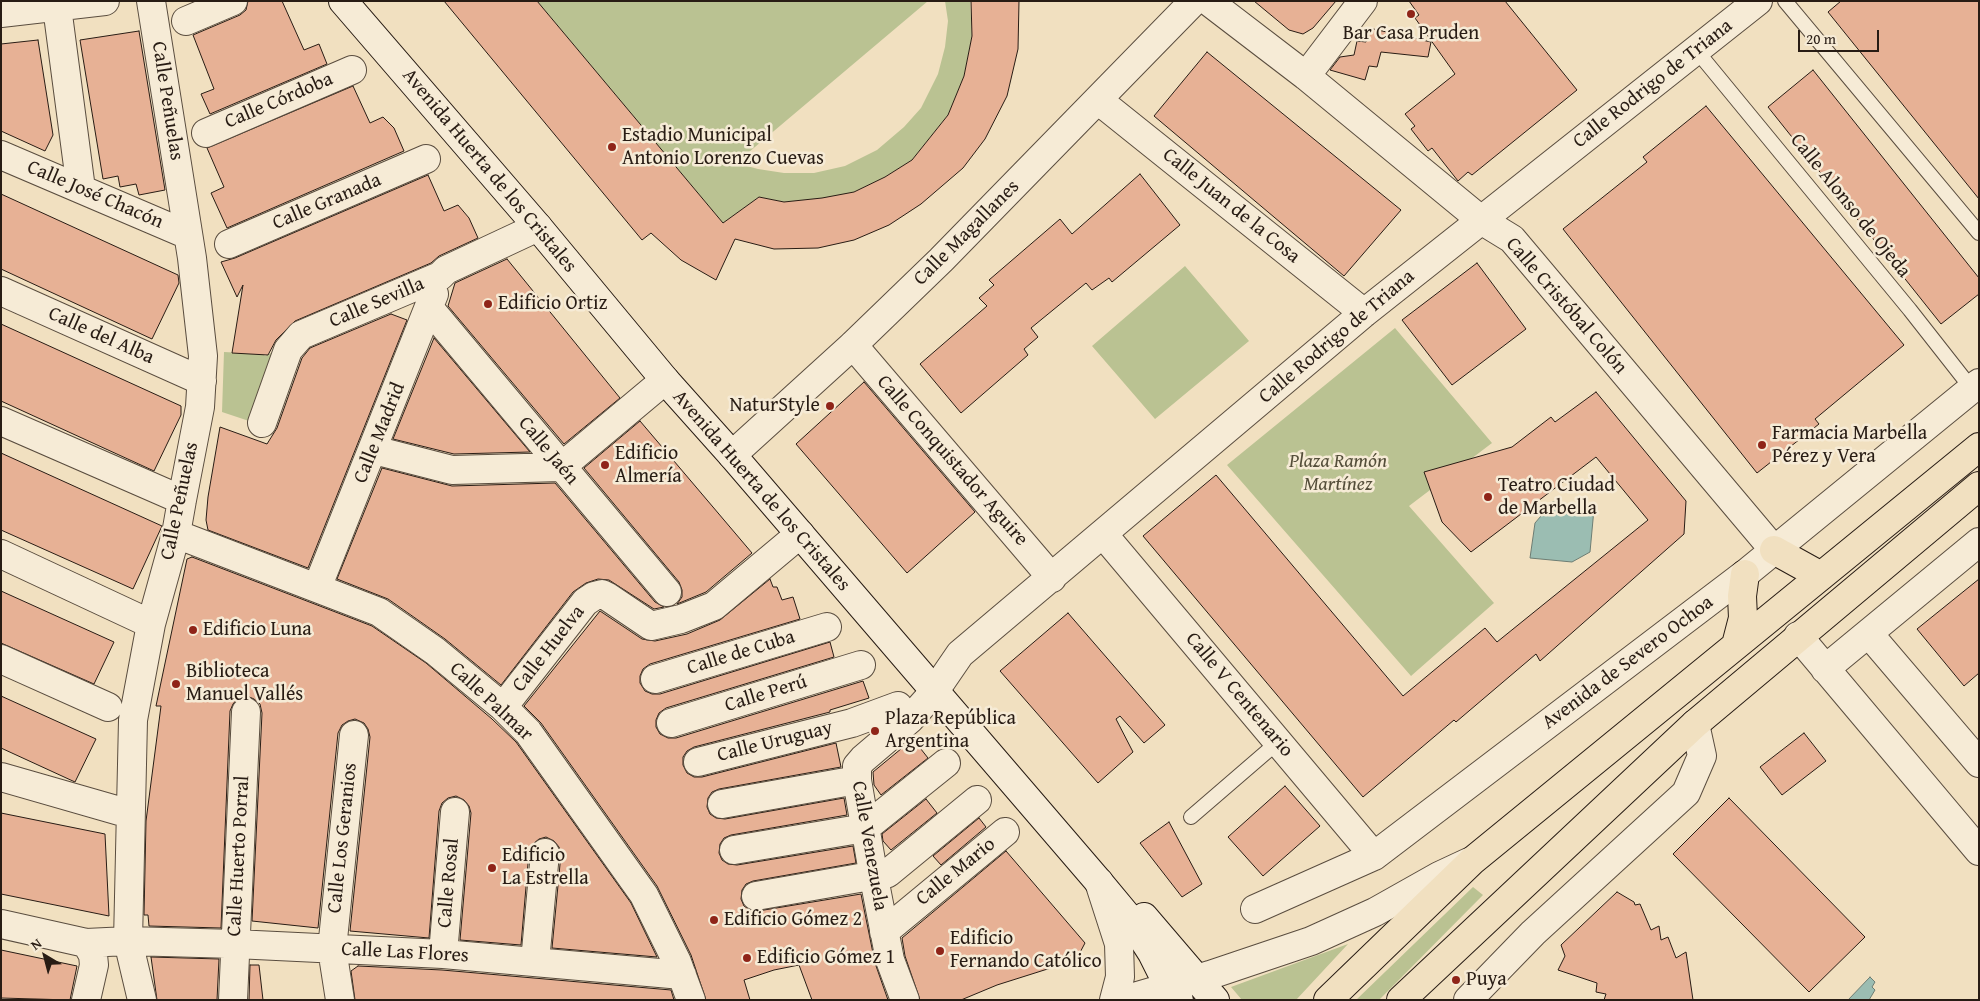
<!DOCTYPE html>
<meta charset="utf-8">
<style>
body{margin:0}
#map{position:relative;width:1980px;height:1001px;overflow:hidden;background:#f1e0c0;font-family:"Gentium Book Plus",serif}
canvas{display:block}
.frame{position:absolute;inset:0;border:2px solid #281c14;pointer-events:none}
.north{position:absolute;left:20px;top:931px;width:50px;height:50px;-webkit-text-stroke:4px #f6ebd6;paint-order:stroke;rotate:323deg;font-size:14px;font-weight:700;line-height:20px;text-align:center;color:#281c14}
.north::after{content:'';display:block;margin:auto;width:18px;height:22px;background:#281c14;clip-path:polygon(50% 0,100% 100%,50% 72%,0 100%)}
.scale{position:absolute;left:1798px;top:30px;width:81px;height:22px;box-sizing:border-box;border:2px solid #281c14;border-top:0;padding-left:6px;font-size:15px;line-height:18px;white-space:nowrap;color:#281c14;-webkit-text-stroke:4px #f6ebd6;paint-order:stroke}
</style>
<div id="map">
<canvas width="1980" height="1001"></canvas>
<div class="frame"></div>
<div class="north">N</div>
<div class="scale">20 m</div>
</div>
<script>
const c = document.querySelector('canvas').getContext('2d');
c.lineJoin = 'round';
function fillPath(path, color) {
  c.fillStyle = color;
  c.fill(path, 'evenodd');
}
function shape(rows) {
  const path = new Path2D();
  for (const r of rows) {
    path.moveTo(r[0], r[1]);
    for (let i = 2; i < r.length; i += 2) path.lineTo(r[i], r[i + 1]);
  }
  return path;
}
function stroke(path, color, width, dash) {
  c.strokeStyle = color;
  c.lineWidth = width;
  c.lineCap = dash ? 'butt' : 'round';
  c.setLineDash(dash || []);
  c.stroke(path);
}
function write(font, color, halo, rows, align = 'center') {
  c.font = font + ' "Gentium Book Plus",serif';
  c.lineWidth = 5;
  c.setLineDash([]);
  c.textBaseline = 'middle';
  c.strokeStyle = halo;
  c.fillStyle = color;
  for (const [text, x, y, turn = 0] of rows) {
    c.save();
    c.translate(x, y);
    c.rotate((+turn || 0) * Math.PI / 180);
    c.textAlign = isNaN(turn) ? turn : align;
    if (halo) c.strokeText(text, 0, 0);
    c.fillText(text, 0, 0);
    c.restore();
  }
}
fillPath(shape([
 [537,1,928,1,736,163,758,169,784,173,814,173,845,166,877,150,904,127,921,108,938,74,945,47,948,21,945,1,970,1,972,36,964,76,948,115,912,160,885,177,854,192,822,199,784,202,759,197,723,223],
 [1185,266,1249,341,1155,419,1092,346],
 [1395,328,1492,443,1409,506,1494,603,1411,676,1227,465],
 [279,349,249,421,222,412,224,352,263,354,265,356],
 [1473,887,1483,895,1379,1000,1356,1000],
 [1348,944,1296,1000,1242,1000,1231,987]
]), '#bac292');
const water = shape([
 [1553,502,1594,509,1590,552,1572,562,1530,558,1535,523,1553,502],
 [1870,977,1875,982,1872,987,1875,990,1869,1000,1848,1000,1870,977]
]);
fillPath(water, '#9bbdb2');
stroke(water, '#6d7d73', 1);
const building = shape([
 [248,1,282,1,304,50,319,44,327,64,210,114,201,94,214,89,193,35,240,15,246,10,248,1],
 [444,1,537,1,723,223,759,197,784,202,822,198,854,192,885,177,912,160,948,115,964,76,972,36,971,1,1019,1,1018,49,1007,96,985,139,963,168,921,204,889,225,854,240,818,248,774,249,735,239,716,280,681,260,651,233,642,240,444,1],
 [1254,1,1336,1,1313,28,1303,34,1289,30,1254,1],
 [1409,1,1505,1,1577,90,1472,175,1468,172,1458,181,1432,148,1428,151,1411,129,1415,126,1405,114,1455,74,1415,18,1419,15,1409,1],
 [1841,1,1979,1,1979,199,1828,12,1841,1],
 [1369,28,1431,42,1428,57,1381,52,1377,67,1369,66,1365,80,1330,70,1340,57,1354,55,1357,41,1366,42,1369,28],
 [139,31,165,190,139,195,136,184,120,187,118,176,103,179,80,40,139,31],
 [38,40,53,135,45,151,1,131,1,44,38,40],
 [1207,52,1401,210,1344,276,1154,116,1207,52],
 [1813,70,1979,278,1979,294,1941,324,1768,107,1813,70],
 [353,86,370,123,383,117,394,128,404,151,227,228,211,193,224,187,207,148,353,86],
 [1706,106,1904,345,1815,419,1819,424,1757,473,1563,229,1647,162,1643,157,1706,106],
 [1140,174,1180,225,1112,282,1109,278,1092,290,1086,283,1031,328,1038,337,1024,349,1028,355,961,413,920,364,987,306,979,298,994,285,989,280,1060,219,1072,234,1140,174],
 [428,175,444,211,458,205,469,218,478,238,439,256,431,263,295,321,276,340,268,355,232,353,243,285,237,297,221,262,235,258,428,175],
 [1,194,178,275,179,283,152,339,1,269,1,194],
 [507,259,620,398,564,444,448,306,455,283,507,259],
 [1477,263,1526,329,1452,385,1402,320,1477,263],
 [391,314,407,320,308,568,208,530,206,520,208,497,220,427,267,444,277,428,302,358,310,348,391,314],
 [1,324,181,406,181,415,154,471,1,401,1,324],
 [434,338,530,452,454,454,393,439,434,338],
 [864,382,975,512,907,573,796,444,864,382],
 [1596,392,1686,501,1684,534,1540,661,1536,654,1456,722,1454,720,1363,797,1143,536,1216,475,1403,696,1485,628,1497,642,1648,520,1596,457,1471,552,1442,522,1424,472,1512,447,1551,417,1555,422,1596,392],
 [640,421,752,553,706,592,677,604,682,597,682,590,679,582,584,468,640,421],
 [1,453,162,526,133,589,1,530,1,453],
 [382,468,452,486,555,483,655,602,664,607,654,609,609,580,598,579,586,583,573,592,501,685,445,639,388,599,337,579,382,468],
 [192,557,372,626,426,663,492,719,516,742,631,903,657,957,552,948,561,854,559,847,554,841,546,837,539,839,533,844,529,852,521,945,460,940,471,813,469,806,464,800,456,796,448,798,442,803,439,811,429,938,350,931,370,737,368,729,364,723,355,719,348,721,342,725,338,733,318,928,252,921,262,713,260,704,254,699,247,696,238,698,233,704,230,711,221,928,149,926,148,915,144,915,146,821,161,706,156,706,187,559,192,557],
 [770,579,773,587,777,587,782,600,793,597,800,619,650,664,643,669,640,676,640,683,645,691,652,694,660,694,830,642,834,657,666,708,659,713,656,720,656,727,660,734,668,738,676,738,863,681,869,698,830,710,830,712,694,747,687,751,683,757,683,765,687,773,694,777,702,777,836,743,841,767,719,789,712,792,708,798,707,807,710,814,716,818,725,819,844,798,847,815,731,835,724,838,720,844,719,853,722,860,728,864,737,865,853,846,856,863,753,881,746,884,742,890,741,899,744,906,750,910,758,911,861,894,875,963,888,1000,812,1000,799,965,774,970,744,980,750,1000,706,1000,691,955,657,886,541,723,524,706,600,611,642,639,655,641,687,634,720,620,770,579],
 [1979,579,1979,673,1964,686,1917,629,1979,579],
 [1,591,114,642,94,684,1,643,1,591],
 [1068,613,1165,725,1144,743,1120,716,1116,719,1133,752,1098,783,1000,671,1068,613],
 [1,696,96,739,75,782,1,748,1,696],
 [1804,733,1826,761,1782,795,1760,767,1804,733],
 [913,739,928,758,881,795,874,785,873,772,913,739],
 [1285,786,1320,826,1263,876,1228,837,1285,786],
 [1729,798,1865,937,1809,992,1673,854,1729,798],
 [926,799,937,813,891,850,883,841,882,834,926,799],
 [1,813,105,834,109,916,1,894,1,813],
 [979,818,986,827,941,865,933,856,979,818],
 [1169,822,1202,884,1182,897,1140,843,1169,822],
 [1006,851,1085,943,1076,960,997,985,961,1000,920,1000,905,956,902,938,1006,851],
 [1617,892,1634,902,1635,905,1640,904,1651,930,1659,926,1661,940,1668,937,1676,958,1686,952,1693,1000,1604,1000,1606,994,1596,992,1597,983,1558,970,1565,956,1561,945,1617,892],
 [1,950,77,966,70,1000,1,998,1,950],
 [151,957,219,959,217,1000,157,1000,151,957],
 [250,965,259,965,263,1000,249,1000,250,965],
 [358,966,442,970,671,990,674,1000,355,1000,351,971,358,966]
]);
fillPath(building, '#e7b195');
stroke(building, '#281c14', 1);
const lane = shape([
 [1785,1,1979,233],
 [1696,50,1910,310,1972,389],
 [1191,817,1278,742]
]);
const street = shape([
 [1208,1,1306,76,1481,220,1512,239,1774,550],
 [57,7,81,189],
 [1,13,105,1],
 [186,21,233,1],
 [1306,76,1363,1],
 [1098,100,1364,313],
 [206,133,352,70],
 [1,155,188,235],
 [229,244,426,159],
 [1,291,202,381],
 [430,309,667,592],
 [853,345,1052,578],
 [1,421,182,500],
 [262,423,288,350,301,335,440,276,446,270,538,227],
 [374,450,452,470,561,467,665,380],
 [732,455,853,345,941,260,1194,1],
 [176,534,379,612,435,651,503,707,528,732,644,895,677,962,691,1000],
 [1103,534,1374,856],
 [1,554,151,624],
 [317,588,434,294],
 [1869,634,1979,763],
 [1798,636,1979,851],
 [1,659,108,707],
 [1825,669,1979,542],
 [655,679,827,627],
 [503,707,585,602,594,596,602,594,608,597,651,626,681,619,714,606,800,534],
 [671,723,861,665],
 [698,762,852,723,898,706],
 [1,777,130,814],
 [722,804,857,780],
 [734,850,865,828,946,763],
 [1099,882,1119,944,1120,977,1114,1000],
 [756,896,865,877,874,878,888,873,977,800],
 [1255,909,1374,856,1745,574,1979,383],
 [1,924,86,943,128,941,235,944,443,954,682,975],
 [884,932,1005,832],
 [443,954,455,812],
 [535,962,545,853],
 [86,1000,94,965,93,955,86,943],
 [142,1000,128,941,133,720,151,624,176,534,182,500,200,407,203,356,192,258,151,1],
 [233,1000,246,712],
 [340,1000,332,949,354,735],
 [905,1000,890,960,874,878,857,780,857,766,863,759,910,719,934,692,960,654,1364,313,1758,1],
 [1124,1000,1210,975,1311,941,1375,912,1439,876,1469,862],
 [1468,1000,1533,933,1686,793,1702,756,1695,724]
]);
const secondary = shape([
 [343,1,538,227,665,380,732,455,1098,881,1132,922,1152,953,1169,987,1179,1000],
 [1144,917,1215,1000]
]);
const primary = shape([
 [1774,550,1821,576],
 [1736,645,1743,618,1742,596,1745,574],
 [1328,1000,1472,861,1979,447],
 [1401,1000,1695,724,1979,486]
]);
stroke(lane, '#5a4d3f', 16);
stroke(street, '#5a4d3f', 30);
stroke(secondary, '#281c14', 30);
stroke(primary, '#281c14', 30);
stroke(lane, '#f6ebd6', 14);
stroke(street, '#f6ebd6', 28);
stroke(secondary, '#f6ebd6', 28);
stroke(primary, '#f1e0c0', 28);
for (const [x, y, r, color] of [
 [1411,14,5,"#8f2418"],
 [612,147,5,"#8f2418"],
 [488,304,5,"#8f2418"],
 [830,406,5,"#8f2418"],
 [1762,445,5,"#8f2418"],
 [605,465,5,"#8f2418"],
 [1488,497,5,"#8f2418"],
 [193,630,5,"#8f2418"],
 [176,684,5,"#8f2418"],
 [875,731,5,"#8f2418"],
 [492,868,5,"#8f2418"],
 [714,920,5,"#8f2418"],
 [940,951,5,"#8f2418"],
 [747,958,5,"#8f2418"],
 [1456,980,5,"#8f2418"]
]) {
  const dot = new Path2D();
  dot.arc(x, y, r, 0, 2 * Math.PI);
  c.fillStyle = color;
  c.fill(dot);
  stroke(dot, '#f6ebd6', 2);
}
write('20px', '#281c14', '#f6ebd6', [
 ["Bar Casa Pruden",1411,34,"center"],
 ["Estadio Municipal",622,136],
 ["Antonio Lorenzo Cuevas",622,159],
 ["Edificio Ortiz",498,304],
 ["NaturStyle",820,406,"right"],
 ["Farmacia Marbella",1772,434],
 ["Pérez y Vera",1772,457],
 ["Edificio",615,454],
 ["Almería",615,477],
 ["Teatro Ciudad",1498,486],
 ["de Marbella",1498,509],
 ["Edificio Luna",203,630],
 ["Biblioteca",186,672],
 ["Manuel Vallés",186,695],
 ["Plaza República",885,719],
 ["Argentina",885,742],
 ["Edificio",502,856],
 ["La Estrella",502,879],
 ["Edificio Gómez 2",724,920],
 ["Edificio",950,939],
 ["Fernando Católico",950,962],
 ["Edificio Gómez 1",757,958],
 ["Puya",1466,980]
], 'left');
write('20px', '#281c14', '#f6ebd6', [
 ["Calle Rodrigo de Triana",1653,84,-38],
 ["Calle Peñuelas",167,101,81],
 ["Calle Córdoba",279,101,-23],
 ["Avenida Huerta de los Cristales",489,171,50],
 ["Calle José Chacón",95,195,23],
 ["Calle Granada",327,202,-23],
 ["Calle Juan de la Cosa",1231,206,39],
 ["Calle Alonso de Ojeda",1850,206,51],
 ["Calle Magallanes",967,233,-45],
 ["Calle Sevilla",377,303,-23],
 ["Calle Cristóbal Colón",1566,306,49],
 ["Calle del Alba",101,336,24],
 ["Calle Rodrigo de Triana",1337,337,-40],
 ["Calle Madrid",380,433,-68],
 ["Calle Jaén",548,451,50],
 ["Calle Conquistador Aguire",952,461,49],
 ["Avenida Huerta de los Cristales",761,491,49],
 ["Calle Peñuelas",180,501,-78],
 ["Calle Huelva",549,649,-52],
 ["Calle de Cuba",741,653,-17],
 ["Avenida de Severo Ochoa",1628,663,-37],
 ["Calle Perú",766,694,-17],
 ["Calle V Centenario",1239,695,50],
 ["Calle Palmar",491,702,43],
 ["Calle Uruguay",775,742,-14],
 ["Calle Los Geranios",343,838,-84],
 ["Calle Venezuela",869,846,80],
 ["Calle Huerto Porral",239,856,-87],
 ["Calle Mario",956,872,-39],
 ["Calle Rosal",449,883,-85],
 ["Calle Las Flores",405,953,3]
]);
write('italic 20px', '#544e3a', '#f6ebd6', [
 ["Plaza Ramón",1338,462],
 ["Martínez",1338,485]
]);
</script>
